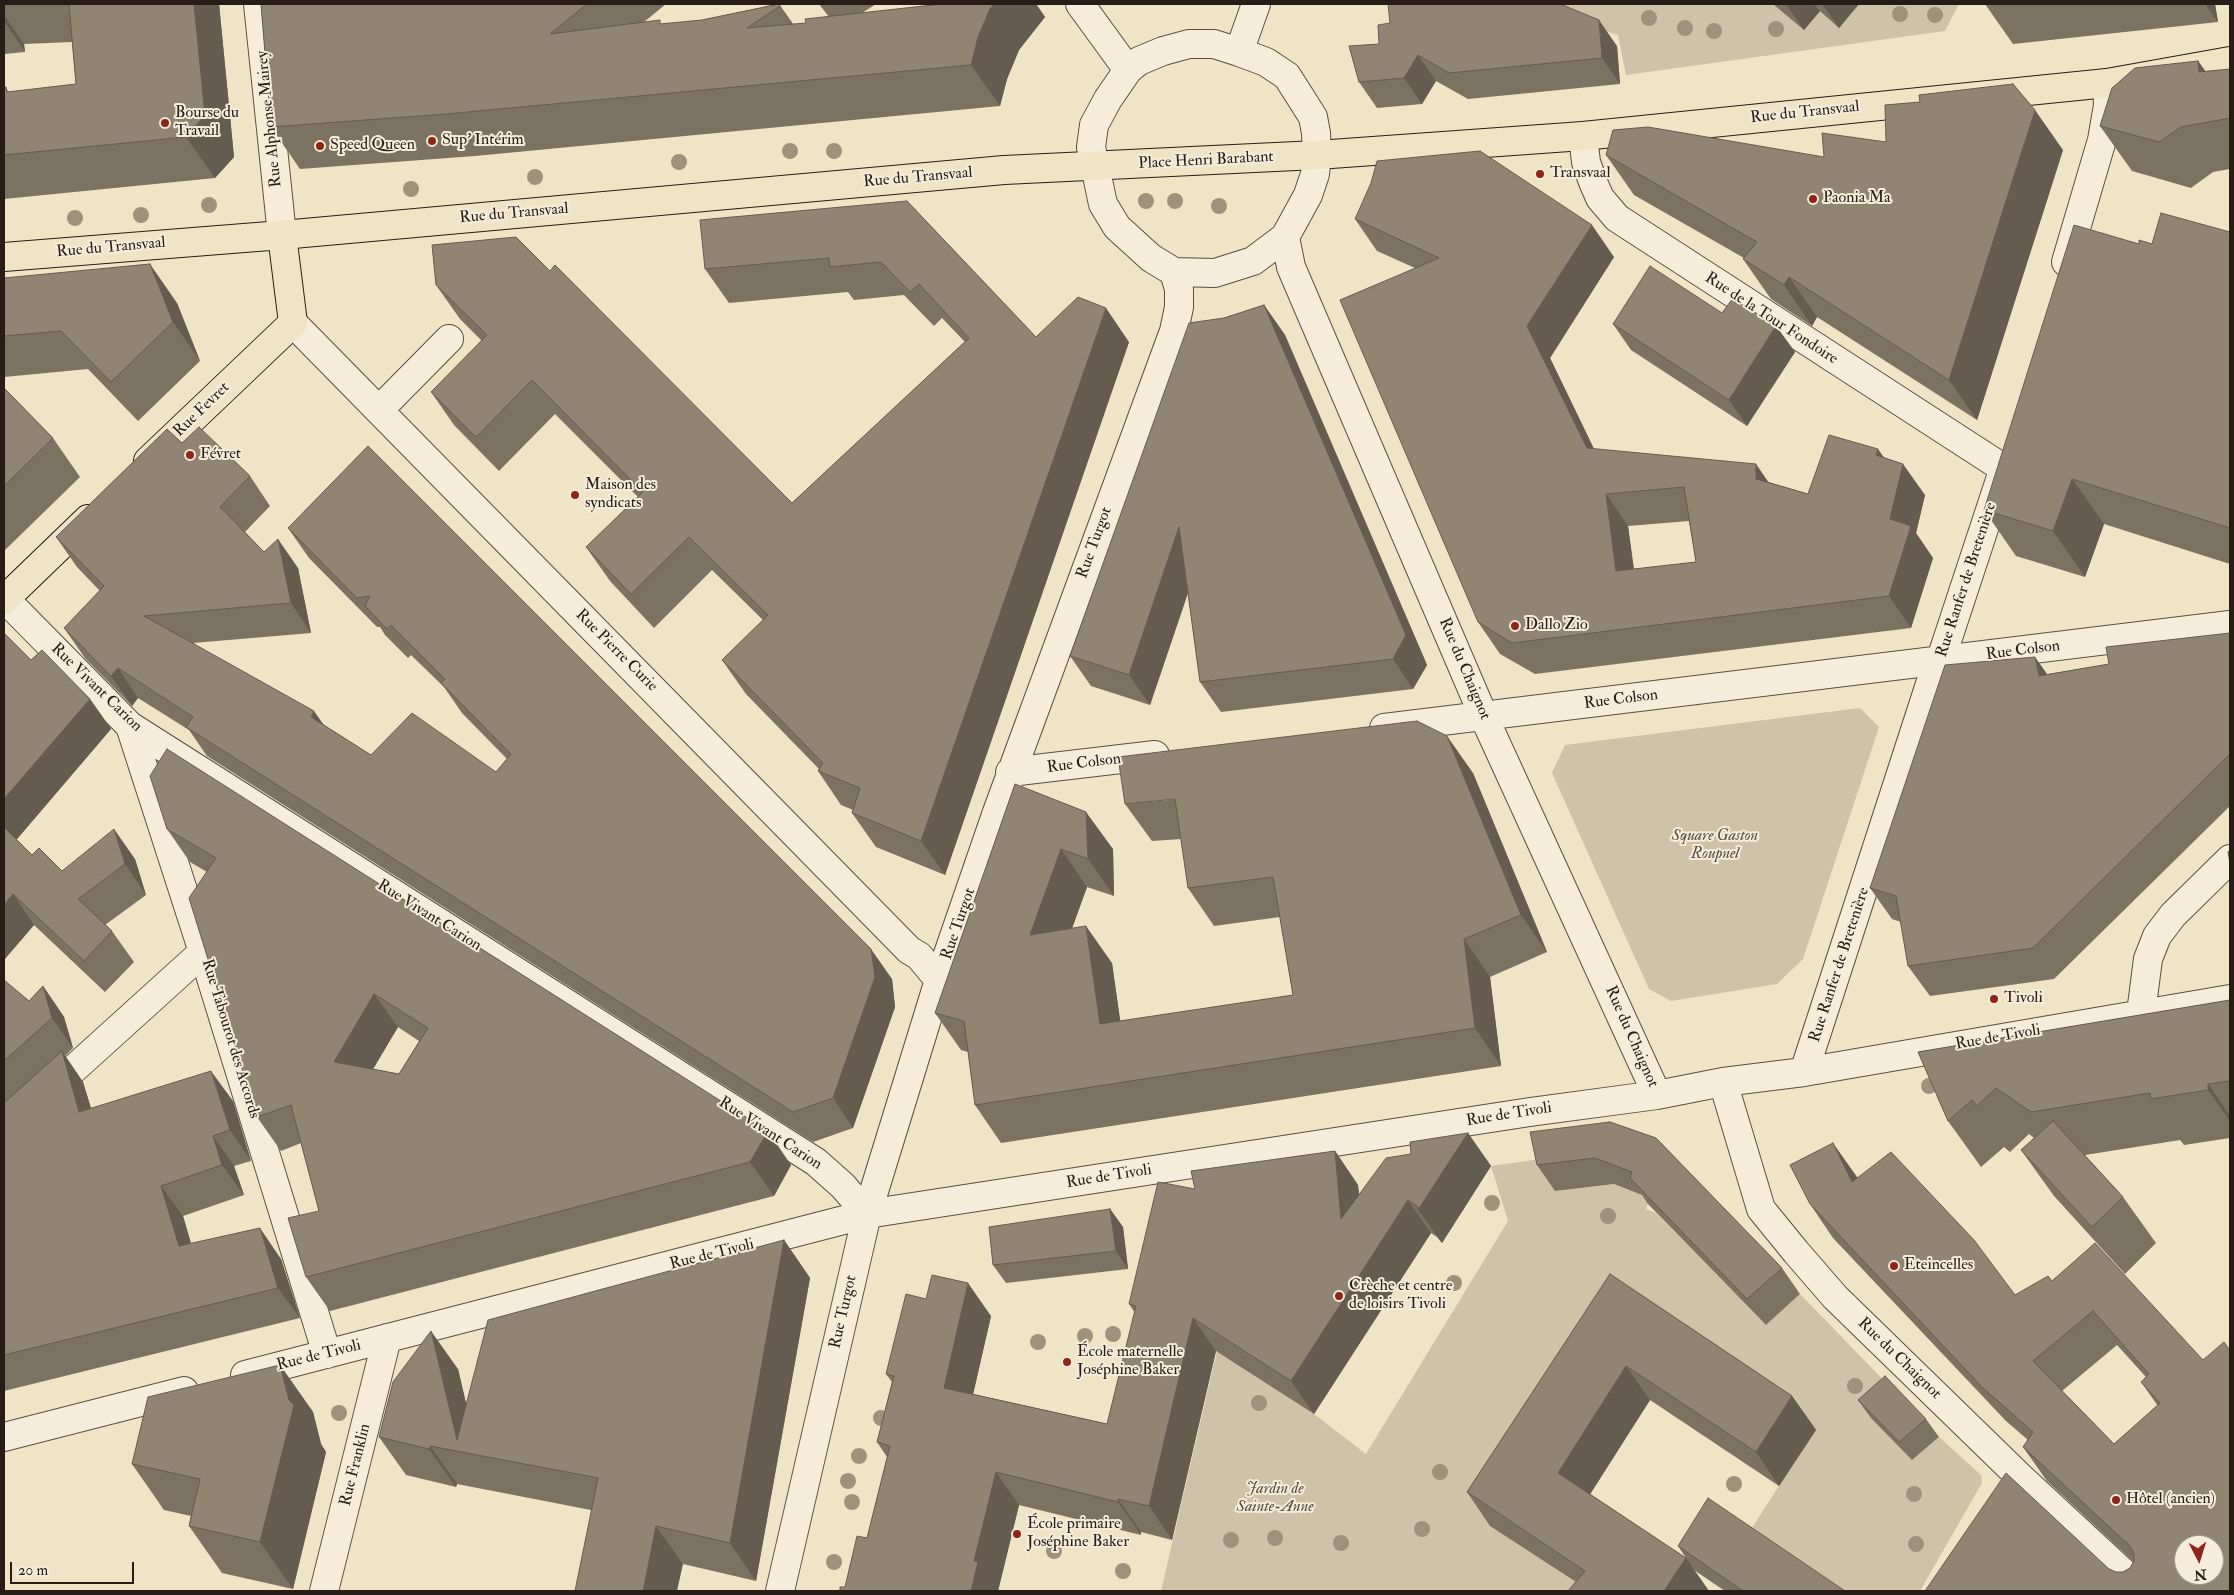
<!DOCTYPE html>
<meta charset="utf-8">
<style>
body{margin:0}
#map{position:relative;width:2234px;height:1595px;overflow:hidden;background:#f0e4c6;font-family:"IM FELL Double Pica",serif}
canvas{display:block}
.frame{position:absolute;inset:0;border:5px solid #281c17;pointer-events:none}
.north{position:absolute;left:2174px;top:1535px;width:50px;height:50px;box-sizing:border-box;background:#f5edda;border:1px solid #a3998c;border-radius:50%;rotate:175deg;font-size:14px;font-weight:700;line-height:20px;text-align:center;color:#281c17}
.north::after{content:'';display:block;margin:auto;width:18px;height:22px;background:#8f2418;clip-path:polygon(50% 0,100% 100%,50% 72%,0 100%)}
.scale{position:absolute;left:10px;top:1562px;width:124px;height:22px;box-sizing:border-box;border:2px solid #281c17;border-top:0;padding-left:6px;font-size:15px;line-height:18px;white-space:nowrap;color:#281c17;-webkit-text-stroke:4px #f5edda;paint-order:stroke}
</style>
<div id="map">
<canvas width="2234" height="1595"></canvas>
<div class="frame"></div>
<div class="north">N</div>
<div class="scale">20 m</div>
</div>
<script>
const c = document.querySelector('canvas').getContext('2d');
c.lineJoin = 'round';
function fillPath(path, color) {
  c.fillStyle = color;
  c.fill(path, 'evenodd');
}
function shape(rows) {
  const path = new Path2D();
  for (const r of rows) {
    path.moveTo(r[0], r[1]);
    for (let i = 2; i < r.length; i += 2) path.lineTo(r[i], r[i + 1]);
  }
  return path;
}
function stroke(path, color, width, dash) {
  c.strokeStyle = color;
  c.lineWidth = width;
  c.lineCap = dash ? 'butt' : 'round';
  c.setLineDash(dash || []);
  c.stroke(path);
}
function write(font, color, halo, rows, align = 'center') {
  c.font = font + ' "IM FELL Double Pica",serif';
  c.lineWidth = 4;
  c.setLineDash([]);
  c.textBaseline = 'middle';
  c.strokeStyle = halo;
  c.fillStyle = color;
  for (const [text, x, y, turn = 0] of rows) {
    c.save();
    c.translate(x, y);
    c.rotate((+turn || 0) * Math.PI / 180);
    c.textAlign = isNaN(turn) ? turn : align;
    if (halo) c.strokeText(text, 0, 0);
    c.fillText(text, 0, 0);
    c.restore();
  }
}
fillPath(shape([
 [1521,4,1959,4,1945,31,1626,75,1618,35],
 [1860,708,1879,727,1803,959,1777,984,1671,1001,1649,989,1552,773,1565,745],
 [1548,1158,1555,1191,1614,1184,1650,1198,1646,1209,1656,1213,1766,1325,1800,1294,1897,1394,1912,1460,1939,1437,1981,1475,1982,1483,1920,1591,1826,1591,1746,1537,1815,1430,1634,1308,1491,1526,1589,1591,1161,1591,1217,1351,1314,1414,1366,1454,1508,1221,1491,1166]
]), '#cec2a8');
const minor = shape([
 [258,4,282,235],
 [1080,4,1128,70],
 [1189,44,1214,44,1239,52,1266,62,1287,76,1313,117,1316,133,1317,155,1315,174,1308,195,1285,237,1253,261,1215,273,1174,272,1151,258,1117,227,1103,204,1091,147,1094,125,1108,99,1128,70,1139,61,1163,51,1189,44],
 [1239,52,1256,4],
 [1583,136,1586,162,1593,182,1600,198,1617,218,2003,468],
 [1285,237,1291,267,1484,717,1657,1095],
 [2066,262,2102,140,2108,105,2107,83],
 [293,323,909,950,919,956,939,980],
 [379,410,449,339],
 [5,599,130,726,816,1162,843,1186,867,1214],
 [130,726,203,952,327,1354],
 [1384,728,2230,625],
 [1010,772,1155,755],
 [2141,1013,2148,959,2157,936,2173,915,2230,859],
 [1804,1072,1930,684,1940,662,2000,480],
 [1723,1082,1761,1209,1796,1252,1835,1297,2021,1478,2143,1591],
 [4,1132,203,952],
 [245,1375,867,1214,1530,1112,1657,1095,1723,1082,1804,1072,2230,999],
 [4,1437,184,1391],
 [324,1591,387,1338],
 [780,1591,867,1214,939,980,997,812,1174,331,1179,307,1179,289,1174,272]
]);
const major = shape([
 [4,257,282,235,1004,170,1317,155,1583,136,2107,83,2230,61],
 [148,461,293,323,282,235],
 [4,600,88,519]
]);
stroke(minor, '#5a4e43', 30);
stroke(major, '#281c17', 30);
stroke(minor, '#f5edda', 28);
stroke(major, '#f0e4c6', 28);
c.fillStyle = '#9e927d';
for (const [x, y] of [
 [1900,14],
 [1935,15],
 [1649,18],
 [1685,28],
 [1776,29],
 [1714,31],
 [790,151],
 [834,151],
 [679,162],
 [535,177],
 [411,189],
 [1146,201],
 [1175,201],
 [209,205],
 [1219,206],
 [141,215],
 [75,218],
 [1929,1086],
 [1492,1203],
 [1608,1216],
 [1454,1283],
 [1113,1334],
 [1085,1336],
 [1038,1342],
 [1855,1386],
 [1259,1403],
 [339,1413],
 [881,1418],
 [859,1456],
 [1440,1472],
 [848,1481],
 [1734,1484],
 [1914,1494],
 [852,1502],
 [1422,1529],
 [1275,1538],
 [1231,1540],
 [1341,1543],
 [1916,1544],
 [1054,1551],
 [834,1562],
 [1123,1571]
]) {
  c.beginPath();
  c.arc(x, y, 8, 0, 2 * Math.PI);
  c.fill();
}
fillPath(shape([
 [4,4,219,4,234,157,215,178,4,199,4,87,9,92,76,84,72,42,24,44,25,52,4,54],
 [261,4,666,4,644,22,663,24,702,20,779,4,793,24,806,23,829,17,819,4,876,4,862,13,942,4,1036,4,1045,17,1019,50,1007,79,1000,106,475,156,300,169,271,127],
 [1773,4,1859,4,1839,28,1820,11,1804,30],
 [1985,4,2215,4,2218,22,2013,44],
 [1349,46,1617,46,1620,84,1468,99,1436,81,1422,104,1377,108,1359,82],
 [2198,61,2206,72,2230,69,2230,169,2213,172,2191,188,2132,171,2100,126],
 [2063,150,1977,420,1817,317,1812,326,1771,299,1743,259,1744,258,1634,195,1606,155,1824,157],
 [907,201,1036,337,1129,342,945,875,876,847,852,813,853,810,841,805,818,771,819,769,746,694,722,660,763,620,712,570,654,628,610,581,586,547,638,497,555,414,499,471,454,425,431,392,482,341,460,319,436,285,550,271,792,503,965,342,942,318,934,326,904,295,854,300,848,292,729,303,705,269],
 [1355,219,1614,257,1550,358,1594,449,1768,482,1808,494,1884,457,1925,495,1916,533,1933,558,1911,628,1535,674,1500,654,1478,622,1415,268,1377,251],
 [1689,521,1696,562,1634,569,1628,526],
 [2230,232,2230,564,2104,524,2085,577,2016,556,1984,510,2139,244,2152,244],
 [4,278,177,303,200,361,138,421,88,369,4,377],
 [1264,305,1285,335,1427,665,1413,689,1221,712,1200,682,1188,593,1150,705,1091,686,1070,656,1224,318],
 [1722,313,1776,326,1795,352,1747,426,1631,350,1613,324],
 [4,388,53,438,80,477,4,551],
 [182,443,250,476,270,506,245,532,264,552,298,568,311,633,193,643,324,725,371,755,496,772,507,759,462,713,444,687,411,655,408,658,385,635,380,627,377,627,309,558,288,528,892,979,895,1007,853,1128,813,1142,207,756,189,730,138,698,132,706,85,658,64,628,100,591,77,567,56,537],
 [4,633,31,660,90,699,111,729,16,840,32,855,62,871,135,859,146,895,105,925,112,931,134,962,105,992,34,925,4,960],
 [2230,633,2230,806,2054,979,1930,996,1908,966,1901,922,1892,919,1870,888,2048,674,2109,664],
 [1473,773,1547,952,1490,977,1501,1066,1001,1143,975,1105,968,1052,961,1050,935,1013,1015,784,1113,849,1114,896,1087,887,1072,928,1112,963,1120,1021,1293,995,1280,917,1214,926,1188,888,1181,839,1152,841,1125,804],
 [167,829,791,1165,774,1196,330,1311,306,1277,319,1211,301,1143,281,1151,257,1117,207,872,190,862],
 [398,1027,419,1041,399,1074,373,1069],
 [4,980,29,1001,43,986,64,1017,73,1048,65,1056,83,1082,91,1108,233,1101,251,1161,234,1166,244,1195,183,1216,191,1244,281,1259,300,1318,4,1391],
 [2230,1000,2230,1138,2184,1145,2180,1140,2085,1155,2123,1197,2156,1243,2125,1274,2054,1196,2021,1150,2034,1138,2029,1134,2010,1152,2004,1147,1981,1167,1948,1121,1918,1052],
 [1468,1133,1491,1166,1442,1243,1437,1237,1431,1233,1314,1414,1216,1351,1172,1540,1141,1532,1141,1535,1019,1505,998,1591,845,1587,867,1538,887,1457,877,1442,892,1382,886,1374,926,1299,991,1316,973,1394,1107,1424,1135,1313,1129,1304,1195,1189,1335,1151,1358,1185,1359,1194,1411,1154],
 [1656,1138,1782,1268,1800,1294,1766,1325,1648,1204,1642,1195,1614,1184,1555,1191,1537,1165],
 [1858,1178,2015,1295,2052,1281,2203,1360,2229,1349,2230,1591,1925,1591,2109,1569,2116,1572,2123,1572,2130,1568,2134,1562,2047,1481,2023,1447,2028,1440,2006,1421,1833,1238,1810,1204],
 [2117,1345,2146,1377,2141,1382,2158,1406,2114,1444,2062,1391],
 [1110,1209,1123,1227,1128,1269,1006,1283,993,1265],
 [784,1240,810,1278,756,1581,683,1564,591,1510,457,1484,456,1487,406,1475,379,1437,458,1369,466,1403],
 [1610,1274,1792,1396,1816,1430,1779,1486,1650,1400,1590,1494,1686,1558,1678,1546,1845,1591,1725,1591,1694,1570,1709,1591,1568,1591,1576,1582,1490,1526,1467,1492],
 [280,1365,313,1412,321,1444,326,1452,293,1589,222,1573,189,1526,191,1516,164,1510,132,1464],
 [1858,1400,1926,1419,1939,1437,1912,1460,1871,1418]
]), '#7c7262');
fillPath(shape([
 [194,4,219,4,234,157,215,178,186,137],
 [779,4,808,46,809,48,780,6],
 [994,4,1036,4,1045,17,1019,50,1007,79,1000,106,971,65,978,37,990,9],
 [1786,4,1814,4,1820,11,1804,30],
 [1822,4,1859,4,1839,28],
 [2205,4,2215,4,2218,22],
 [4,15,24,44,25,52,4,21],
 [1599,20,1617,46,1620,84,1602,58],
 [1418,55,1436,81,1422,104,1404,78],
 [2198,61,2230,106,2199,72],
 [2035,110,2063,150,1977,420,1949,380],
 [1592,225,1614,257,1550,358,1609,480,1587,448,1527,326],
 [150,264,177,303,200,361,173,322],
 [1789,277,1817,317,1812,326,1784,285],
 [1264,305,1285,335,1427,665,1413,689,1393,659],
 [1106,308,1129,342,945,875,921,841],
 [1776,326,1795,352,1747,426,1729,400],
 [1878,449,1899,479,1903,464,1925,495,1916,533,1933,558,1911,628,1889,596,1890,519,1876,455],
 [1756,464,1778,496,1756,479],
 [2072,479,2104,524,2085,577,2053,531],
 [1606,494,1628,526,1638,603,1616,571],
 [1179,527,1200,557,1150,705,1129,675],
 [278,539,298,568,311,633,291,603],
 [2035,657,2057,688,2039,676],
 [118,668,138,698,132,706,111,676],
 [90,699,111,729,12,845,4,834,4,799],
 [314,711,335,741,311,717],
 [1447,736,1473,773,1547,952,1521,915],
 [1086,812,1113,849,1114,896,1088,859],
 [114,829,135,859,146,895,125,864],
 [1061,849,1087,887,1056,973,1030,935],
 [13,894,34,925,4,960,4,905],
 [1086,926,1112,963,1126,1061,1100,1024],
 [1464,939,1490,977,1501,1066,1475,1028],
 [871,949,892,979,895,1007,853,1128,833,1098],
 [43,986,64,1017,73,1048,52,1018],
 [374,994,398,1027,357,1096,334,1062],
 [62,1051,83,1082,101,1142,79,1112],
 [211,1071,233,1101,251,1161,230,1130],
 [2208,1084,2230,1116,2230,1121,2208,1090],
 [768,1131,791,1165,774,1196,750,1162],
 [1468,1133,1491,1166,1442,1243,1418,1210],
 [213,1136,234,1166,244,1195,222,1165],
 [1833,1143,1857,1177,1876,1216,1852,1182],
 [1335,1151,1358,1185,1364,1252,1341,1219],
 [161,1186,183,1216,201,1277,179,1246],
 [1408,1200,1431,1233,1314,1414,1291,1381],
 [1110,1209,1123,1227,1128,1269,1116,1251],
 [260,1228,281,1259,300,1318,278,1288],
 [784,1240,810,1278,756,1581,730,1543],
 [968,1283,991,1316,967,1421,944,1388],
 [1193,1318,1216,1351,1172,1540,1149,1506],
 [431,1331,458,1369,478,1455,457,1440],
 [280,1365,313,1412,321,1444,326,1452,293,1589,260,1542,289,1400],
 [1626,1366,1650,1400,1582,1507,1558,1473],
 [1792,1396,1816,1430,1779,1486,1756,1452],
 [430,1446,457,1484,456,1487,429,1449],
 [996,1472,1019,1505,998,1591,971,1591,974,1561],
 [1118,1499,1141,1532,1141,1535,1118,1502],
 [656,1526,683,1564,677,1591,643,1591],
 [1686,1558,1709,1591,1664,1591]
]), '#655c50');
const building = shape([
 [69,4,194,4,205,115,186,137,4,155,4,87,6,87,7,92,76,84,69,4],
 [261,4,587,4,550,34,660,20,660,24,702,20,779,4,780,6,747,28,806,23,805,19,942,4,994,4,990,9,978,37,971,65,446,114,271,127,261,4],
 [1388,4,1560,4,1599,20,1602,58,1449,73,1418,55,1404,78,1359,82,1349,46,1379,44,1378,25,1390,23,1388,4],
 [2198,61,2199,72,2230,69,2230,118,2181,127,2159,142,2100,126,2112,88,2135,68,2198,61],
 [2013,84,2035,110,1949,380,1789,277,1784,285,1743,259,1757,242,1606,155,1613,130,1648,127,1824,157,1822,133,1886,142,1885,105,1920,102,1919,95,2013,84],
 [1480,151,1592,225,1527,326,1587,448,1756,464,1756,479,1808,494,1829,435,1878,449,1876,455,1903,464,1890,519,1911,526,1889,596,1512,643,1478,622,1340,300,1439,258,1355,219,1371,183,1377,161,1480,151],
 [1684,487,1696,562,1616,571,1606,494,1684,487],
 [907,201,1036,337,1078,297,1106,308,921,841,852,813,860,788,818,771,823,763,722,660,768,615,689,537,631,594,586,547,643,492,532,380,476,437,431,392,487,335,436,285,432,245,516,237,550,271,555,265,792,503,969,338,919,284,910,292,881,262,830,267,829,258,705,269,700,220,907,201],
 [2161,213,2230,232,2230,528,2072,479,2053,531,1984,510,2074,225,2139,244,2139,240,2152,244,2161,213],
 [150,264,173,322,111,382,61,331,4,336,4,278,150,264],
 [1650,266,1722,313,1733,298,1776,326,1729,400,1613,324,1650,266],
 [1264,305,1406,635,1393,659,1200,682,1179,527,1129,675,1070,656,1189,323,1224,318,1264,305],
 [4,388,53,438,4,486,4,388],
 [199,427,250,476,220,507,264,552,278,539,291,603,144,616,314,711,311,717,371,755,412,713,496,772,511,754,441,683,445,679,391,625,387,629,365,606,370,596,357,598,288,528,368,446,871,949,875,977,833,1098,793,1112,186,727,193,717,118,668,111,676,64,628,104,586,56,537,167,429,182,443,199,427],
 [4,633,31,660,42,650,90,699,4,799,4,633],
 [2230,633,2230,754,2033,948,1908,966,1896,896,1870,888,1945,665,2035,657,2039,676,2109,664,2106,647,2230,633],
 [1417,721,1447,736,1521,915,1464,939,1475,1028,975,1105,964,1021,935,1013,1015,784,1086,812,1088,859,1061,849,1030,935,1086,926,1100,1024,1293,995,1273,877,1188,888,1175,799,1125,804,1118,757,1417,721],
 [167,749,768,1131,750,1162,306,1277,288,1218,319,1211,291,1105,257,1117,189,898,216,858,167,829,150,776,167,749],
 [374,994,428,1028,399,1074,334,1062,374,994],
 [4,827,32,855,39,848,62,871,114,829,125,864,78,899,112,931,84,961,13,894,4,905,4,827],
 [2230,850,2230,863,2228,852,2230,850],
 [4,980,29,1001,43,986,52,1018,4,1061,4,980],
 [2230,1000,2230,1081,2208,1084,2208,1090,2151,1099,2150,1093,2031,1112,1996,1088,1977,1106,1972,1100,1948,1121,1918,1052,2230,1000],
 [62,1051,79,1112,211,1071,230,1130,213,1136,222,1165,161,1186,179,1246,260,1228,278,1288,4,1355,4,1103,62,1051],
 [2053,1121,2123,1197,2092,1227,2021,1150,2053,1121],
 [1610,1122,1656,1138,1782,1268,1747,1299,1630,1178,1632,1172,1595,1158,1537,1165,1530,1132,1610,1122],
 [1468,1133,1418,1210,1418,1207,1408,1200,1291,1381,1193,1318,1149,1506,1118,1499,1118,1502,996,1472,974,1561,978,1562,971,1591,840,1591,840,1587,845,1587,857,1536,867,1538,890,1446,877,1442,894,1376,886,1374,906,1294,926,1299,932,1275,968,1283,944,1388,1107,1424,1136,1306,1129,1304,1158,1182,1195,1189,1191,1171,1335,1151,1341,1219,1386,1158,1411,1154,1410,1142,1468,1133],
 [1833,1143,1852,1182,1891,1152,1974,1240,2015,1295,2048,1276,2052,1281,2095,1243,2203,1360,2224,1342,2229,1349,2230,1348,2230,1591,1925,1591,2006,1473,2109,1569,2116,1572,2123,1572,2130,1568,2134,1561,2134,1553,2130,1546,2023,1447,2033,1432,1982,1387,1810,1204,1790,1165,1833,1143],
 [2093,1311,2149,1374,2141,1382,2160,1403,2114,1444,2033,1361,2093,1311],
 [2184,1545,2214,1545,2214,1575,2184,1575,2184,1545],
 [1110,1209,1116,1251,993,1265,989,1227,1110,1209],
 [784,1240,730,1543,656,1526,643,1591,575,1591,598,1478,430,1446,429,1449,379,1437,393,1382,431,1331,457,1440,488,1320,784,1240],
 [1610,1274,1792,1396,1756,1452,1626,1366,1558,1473,1686,1558,1664,1591,1568,1591,1585,1571,1467,1492,1610,1274],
 [280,1365,289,1400,294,1405,260,1542,189,1526,200,1479,132,1464,148,1397,280,1365],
 [1885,1376,1926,1419,1899,1442,1858,1400,1885,1376],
 [1708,1498,1845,1591,1743,1591,1678,1546,1708,1498]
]);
fillPath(building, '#908472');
stroke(building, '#655c50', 1);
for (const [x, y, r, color] of [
 [165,123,5,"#8f2418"],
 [432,141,5,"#8f2418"],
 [320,146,5,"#8f2418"],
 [1540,174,5,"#8f2418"],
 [1813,199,5,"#8f2418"],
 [190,455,5,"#8f2418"],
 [575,495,5,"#8f2418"],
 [1515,626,5,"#8f2418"],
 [1994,999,5,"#8f2418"],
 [1894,1266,5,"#8f2418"],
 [1339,1296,5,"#8f2418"],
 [1067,1362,5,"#8f2418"],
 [2116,1500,5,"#8f2418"],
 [1017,1534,5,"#8f2418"]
]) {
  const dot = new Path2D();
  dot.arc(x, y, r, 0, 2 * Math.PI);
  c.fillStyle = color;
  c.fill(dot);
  stroke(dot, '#f5edda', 2);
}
write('16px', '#281c17', '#f5edda', [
 ["Rue du Transvaal",1805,113,-6],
 ["Rue Alphonse Mairey",270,119,-96],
 ["Place Henri Barabant",1206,161,-3],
 ["Rue du Transvaal",918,178,-5],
 ["Rue du Transvaal",514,214,-5],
 ["Rue du Transvaal",111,248,-5],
 ["Rue de la Tour Fondoire",1771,319,33],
 ["Rue Fevret",202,410,-44],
 ["Rue Turgot",1095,543,-70],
 ["Rue Ranfer de Bretenière",1967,580,-72],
 ["Rue Pierre Curie",616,651,45],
 ["Rue Colson",2023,651,-7],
 ["Rue du Chaignot",1464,669,67],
 ["Rue Vivant Carion",96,688,44],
 ["Rue Colson",1621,700,-7],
 ["Rue Colson",1084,764,-7],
 ["Rue Vivant Carion",429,916,32],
 ["Rue Turgot",959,924,-71],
 ["Rue Ranfer de Bretenière",1840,965,-72],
 ["Rue du Chaignot",1631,1037,66],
 ["Rue de Tivoli",1998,1038,-10],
 ["Rue Tabourot des Accords",230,1039,73],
 ["Rue de Tivoli",1509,1115,-9],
 ["Rue Vivant Carion",770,1134,33],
 ["Rue de Tivoli",1109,1177,-9],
 ["Rue de Tivoli",712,1255,-14],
 ["Rue Turgot",844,1312,-77],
 ["Rue de Tivoli",319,1356,-14],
 ["Rue du Chaignot",1899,1359,44],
 ["Rue Franklin",356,1465,-76]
]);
write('16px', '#281c17', '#f5edda', [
 ["Bourse du",175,114],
 ["Travail",175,132],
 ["Sup' Intérim",442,141],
 ["Speed Queen",330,146],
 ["Transvaal",1550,174],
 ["Paonia Ma",1823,199],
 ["Févret",200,455],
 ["Maison des",585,486],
 ["syndicats",585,504],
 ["Dallo Zio",1525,626],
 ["Tivoli",2004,999],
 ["Eteincelles",1904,1266],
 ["Crèche et centre",1349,1287],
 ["de loisirs Tivoli",1349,1305],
 ["École maternelle",1077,1353],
 ["Joséphine Baker",1077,1371],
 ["Hôtel (ancien)",2126,1500],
 ["École primaire",1027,1525],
 ["Joséphine Baker",1027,1543]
], 'left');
write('italic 16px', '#5a4e42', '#f5edda', [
 ["Square Gaston",1715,837],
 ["Roupnel",1715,855],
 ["Jardin de",1275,1490],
 ["Sainte-Anne",1275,1508]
]);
</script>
